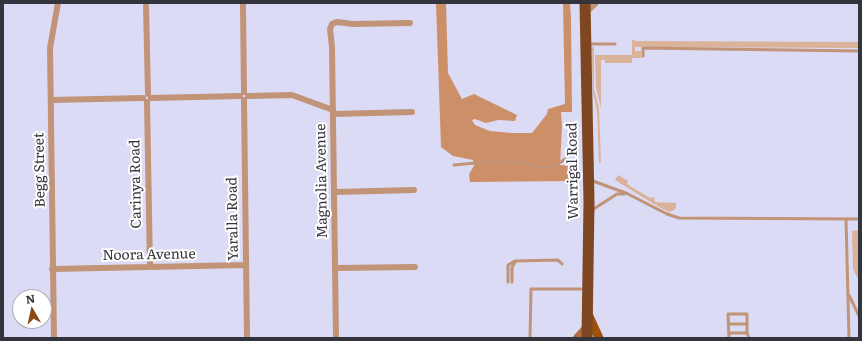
<!DOCTYPE html>
<style>
body{margin:0}
#map{position:relative;width:862px;height:341px;overflow:hidden;background:#dbdbf5;font-family:Literata,serif}
canvas{display:block}
.frame{position:absolute;inset:0;border:4px solid #34343e;pointer-events:none}
.north{position:absolute;left:12px;top:289px;width:40px;height:40px;box-sizing:border-box;background:#fff;border:1px solid #aeaeb2;border-radius:50%;rotate:351deg;font-size:11px;font-weight:700;line-height:16px;text-align:center;color:#34343e}
.north::after{content:'';display:block;margin:auto;width:14px;height:18px;background:#8b4817;clip-path:polygon(50% 0,100% 100%,50% 72%,0 100%)}
</style>
<div id="map">
<canvas width="862" height="341"></canvas>
<div class="frame"></div>
<div class="north">N</div>
</div>
<script>
const c = document.querySelector('canvas').getContext('2d');
c.lineJoin = 'round';
function fillPath(path, color) {
  c.fillStyle = color;
  c.fill(path, 'evenodd');
}
function shape(rows) {
  const path = new Path2D();
  for (const r of rows) {
    path.moveTo(r[0], r[1]);
    for (let i = 2; i < r.length; i += 2) path.lineTo(r[i], r[i + 1]);
  }
  return path;
}
function stroke(path, color, width, dash) {
  c.strokeStyle = color;
  c.lineWidth = width;
  c.lineCap = dash ? 'butt' : 'round';
  c.setLineDash(dash || []);
  c.stroke(path);
}
function write(font, color, halo, rows, align = 'center') {
  c.font = font + ' Literata,serif';
  c.lineWidth = 4;
  c.setLineDash([]);
  c.textBaseline = 'middle';
  c.strokeStyle = halo;
  c.fillStyle = color;
  for (const [text, x, y, turn = 0] of rows) {
    c.save();
    c.translate(x, y);
    c.rotate((+turn || 0) * Math.PI / 180);
    c.textAlign = isNaN(turn) ? turn : align;
    if (halo) c.strokeText(text, 0, 0);
    c.fillText(text, 0, 0);
    c.restore();
  }
}
fillPath(shape([
 [632,40,635,40,635,41,859,42,859,48,635,47,635,51,641,51,641,58,632,58,632,63,605,63,605,60,601,60,601,109,596,87,595,55,632,55],
 [591,47,594,47,594,89,599,108,601,163,599,163,599,161,597,111,593,92],
 [618,175,628,181,627,184,650,198,654,197,655,202,676,203,676,208,674,210,669,212,657,206,615,180],
 [859,230,859,295,858,279,853,269,852,231]
]), '#dbb39b');
fillPath(shape([
 [436,3,446,3,448,73,462,99,474,94,517,115,515,121,498,120,486,123,475,119,472,120,475,125,490,131,512,133,532,133,547,114,548,109,565,104,563,3,570,3,571,19,572,112,561,112,562,127,560,165,572,166,575,172,575,181,470,182,469,174,474,166,473,160,453,156,441,147]
]), '#cd8f68');
stroke(shape([
 [589,44,615,44],
 [643,56,643,48,859,51],
 [454,165,486,162,513,162,524,163,544,168,550,168,561,162,565,159],
 [590,180,626,193,667,214,679,218,859,219],
 [592,210,617,194,624,194],
 [846,219,849,338],
 [508,282,508,265,515,261],
 [512,282,512,267,516,261,558,260,562,264],
 [849,295,859,316],
 [729,324,747,324],
 [729,333,747,333],
 [530,338,531,289,585,289],
 [729,338,728,314,747,314,747,333,749,338]
]), '#c19377', 3);
stroke(shape([
 [243,5,244,92],
 [146,6,148,94],
 [585,13,596,3],
 [248,96,292,95,333,110],
 [151,98,240,96],
 [51,100,143,98],
 [244,100,247,338],
 [147,102,150,267],
 [333,114,412,112],
 [335,192,414,190],
 [335,268,415,267],
 [52,269,246,265],
 [54,338,50,48,58,3],
 [336,338,332,47,330,29,332,24,337,22,353,24,410,23]
]), '#c19377', 6);
stroke(shape([
 [577,338,587,327]
]), '#b06d42', 8);
stroke(shape([
 [588,314,599,338]
]), '#a1500a', 9);
stroke(shape([
 [585,3,589,202,587,338]
]), '#7e4721', 11);
write('14px', '#34343e', '#fff', [
 ["Begg Street",40,170,-91],
 ["Warrigal Road",573,171,-91],
 ["Magnolia Avenue",322,181,-91],
 ["Carinya Road",136,184,-91],
 ["Yaralla Road",233,219,-91],
 ["Noora Avenue",149,255,-1]
]);
</script>
